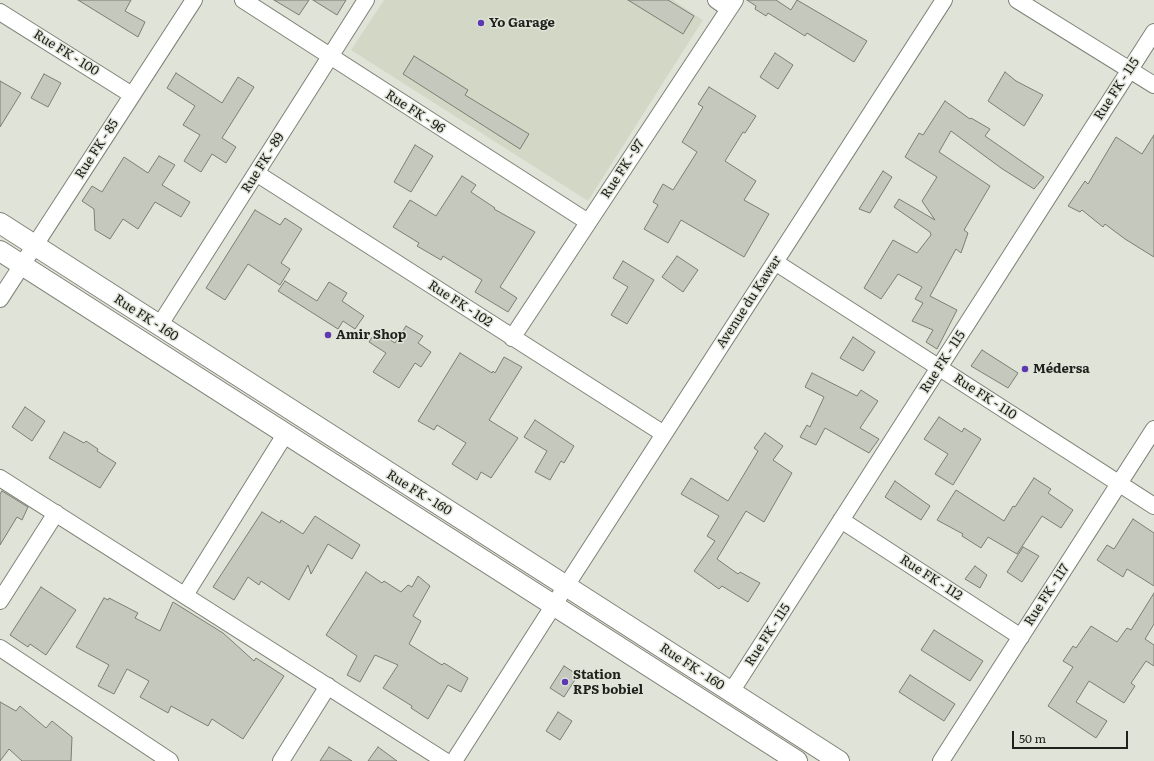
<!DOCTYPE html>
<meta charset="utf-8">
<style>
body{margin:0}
#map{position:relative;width:1154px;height:761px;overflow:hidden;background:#e0e4d8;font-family:Literata,serif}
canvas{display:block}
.scale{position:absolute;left:1012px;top:731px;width:116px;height:18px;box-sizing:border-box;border:2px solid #20211d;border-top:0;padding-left:5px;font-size:12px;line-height:14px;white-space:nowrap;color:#20211d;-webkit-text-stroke:3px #e0e4d8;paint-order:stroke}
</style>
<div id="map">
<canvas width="1154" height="761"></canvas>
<div class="scale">50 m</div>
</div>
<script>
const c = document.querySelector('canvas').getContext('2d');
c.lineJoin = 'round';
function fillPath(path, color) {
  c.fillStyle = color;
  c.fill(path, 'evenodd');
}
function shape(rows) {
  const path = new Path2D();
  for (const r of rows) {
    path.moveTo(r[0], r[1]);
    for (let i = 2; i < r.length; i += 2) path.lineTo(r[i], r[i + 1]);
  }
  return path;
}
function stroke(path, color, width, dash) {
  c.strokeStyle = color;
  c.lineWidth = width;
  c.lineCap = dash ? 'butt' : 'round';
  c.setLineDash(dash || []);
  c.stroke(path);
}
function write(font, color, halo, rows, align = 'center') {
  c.font = font + ' Literata,serif';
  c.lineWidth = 3;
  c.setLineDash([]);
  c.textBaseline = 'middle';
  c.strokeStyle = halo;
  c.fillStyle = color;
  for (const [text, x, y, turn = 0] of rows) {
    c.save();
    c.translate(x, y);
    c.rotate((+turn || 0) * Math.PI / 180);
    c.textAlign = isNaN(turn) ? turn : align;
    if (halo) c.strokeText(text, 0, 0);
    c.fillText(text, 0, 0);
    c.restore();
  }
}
fillPath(shape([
 [384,0,673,0,703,20,588,201,351,50]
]), '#d3d8c6');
const building = shape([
 [78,0,131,0,125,11,145,22,138,37,78,0],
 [274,0,309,0,299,15,274,0],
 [313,0,346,0,337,15,313,0],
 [628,0,668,0,694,16,683,34,628,0],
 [747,0,776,0,791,10,797,0,867,41,854,62,807,33,805,36,768,13,766,16,755,9,756,6,747,0],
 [775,53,793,65,778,89,760,77,775,53],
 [414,56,468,90,465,95,529,134,520,149,403,74,414,56],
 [1005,72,1016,81,1043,95,1024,126,988,101,1005,72],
 [176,73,222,103,238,77,254,87,222,138,236,147,226,163,212,154,201,172,184,161,200,135,183,125,195,106,167,88,176,73],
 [44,74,61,83,48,107,31,98,44,74],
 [0,81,21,93,0,127,0,81],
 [709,87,756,116,745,133,743,132,725,161,756,181,744,200,769,214,744,257,681,220,668,243,644,229,658,205,653,202,663,184,673,190,697,152,682,142,703,107,698,104,709,87],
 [945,101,970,119,971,118,990,129,985,136,1044,177,1034,189,1001,168,951,131,939,152,990,186,964,230,968,233,961,253,956,249,930,296,957,310,937,349,926,342,933,330,912,321,923,303,915,299,922,287,898,274,881,299,864,288,893,240,917,253,931,235,930,232,894,207,899,199,935,220,922,201,937,177,905,157,919,133,923,135,945,101],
 [1154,135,1154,257,1125,239,1105,224,1103,227,1082,210,1080,212,1068,206,1085,181,1088,184,1116,137,1142,154,1154,135],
 [415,145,433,156,411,192,394,182,415,145],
 [159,156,175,165,162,185,190,202,181,217,155,202,138,229,123,219,110,239,95,230,94,209,82,201,92,186,102,192,124,157,148,173,159,156],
 [883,171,892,177,870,213,859,209,883,171],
 [462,176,476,185,471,192,495,208,494,209,535,232,500,287,517,298,508,312,475,292,482,280,443,256,441,260,417,246,419,243,393,227,410,200,436,216,462,176],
 [255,210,280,225,285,218,302,229,281,263,290,269,280,285,248,264,225,300,206,288,255,210],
 [677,256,698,270,683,292,662,277,677,256],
 [623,261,654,280,627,324,611,315,628,287,613,278,623,261],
 [285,281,317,301,329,282,347,293,342,301,364,316,355,329,343,321,338,329,278,291,285,281],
 [406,326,423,336,418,343,431,352,421,367,415,363,399,388,373,372,386,353,369,342,376,331,395,343,406,326],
 [853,337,875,352,863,371,840,358,853,337],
 [982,350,1018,373,1008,388,971,366,982,350],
 [460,353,492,373,493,371,495,373,504,357,522,367,489,420,518,438,491,478,481,472,477,480,452,464,466,443,437,425,434,430,418,421,460,353],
 [812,373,857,396,861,390,878,401,860,428,879,439,869,453,825,428,816,445,800,437,807,425,810,427,824,397,805,387,812,373],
 [25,407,45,421,32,441,12,427,25,407],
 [939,417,962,432,964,428,981,439,953,485,935,474,948,454,924,439,939,417],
 [535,420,574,446,564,463,561,461,550,480,535,472,547,451,524,437,535,420],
 [64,432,84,443,86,441,98,449,97,451,116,463,100,488,49,458,64,432],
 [765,433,783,446,773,460,792,473,764,522,746,511,717,559,738,574,740,572,760,583,748,602,722,586,719,589,694,571,715,541,707,536,719,516,681,494,691,478,728,501,758,451,754,448,765,433],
 [1034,478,1051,489,1048,493,1073,510,1061,528,1042,516,1017,554,988,537,981,548,962,536,963,534,937,520,956,490,1004,521,1013,506,1015,507,1034,478],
 [895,481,930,506,921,520,885,497,895,481],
 [2,491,28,507,22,520,17,517,0,545,0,494,2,491],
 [262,512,280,523,281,520,303,534,315,516,360,545,352,559,328,544,311,574,308,565,289,600,261,581,259,585,248,577,234,600,213,587,262,512],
 [1133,519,1154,533,1154,586,1127,569,1123,577,1097,560,1107,545,1114,549,1133,519],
 [1023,547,1039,556,1022,582,1007,572,1023,547],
 [975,566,987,575,980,588,965,579,975,566],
 [366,572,382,583,384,581,401,592,408,585,412,587,418,576,430,586,413,616,421,621,409,644,442,665,444,663,468,678,461,692,448,685,428,719,411,708,412,706,383,688,398,665,375,655,360,682,347,675,357,656,326,635,366,572],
 [41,587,76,610,46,655,30,644,28,647,10,635,41,587],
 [1154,593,1154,624,1145,639,1154,645,1154,666,1146,661,1131,683,1135,686,1124,703,1089,681,1076,702,1107,721,1096,738,1048,706,1073,667,1063,661,1073,646,1076,648,1091,626,1117,642,1127,628,1131,630,1154,593],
 [104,598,108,600,109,598,138,613,135,618,160,631,173,602,223,633,254,661,256,658,284,676,243,739,212,719,208,726,171,706,168,713,140,697,149,681,127,669,114,694,98,686,109,665,76,647,104,598],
 [934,630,983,661,970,681,921,650,934,630],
 [564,666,578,675,564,697,550,688,564,666],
 [910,675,955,704,944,721,899,692,910,675],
 [0,702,16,711,20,706,46,728,52,721,72,737,71,761,22,761,9,749,0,761,0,702],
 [558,712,572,721,560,740,546,731,558,712],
 [329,747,352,761,320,761,329,747],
 [378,747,397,761,368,761,378,747]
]);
fillPath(building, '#c5c8bc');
stroke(building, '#7b7e73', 1);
const minor = shape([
 [243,0,588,222],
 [716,0,729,9],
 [1017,0,1154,85],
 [0,12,132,95],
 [256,173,664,434],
 [775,262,1154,506],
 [0,299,194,0],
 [159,326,366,0],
 [512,338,735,0],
 [0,478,445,761],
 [841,520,1021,637],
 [185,595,286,433],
 [0,601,56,513],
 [0,648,170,761],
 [731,692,1154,32],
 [281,761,328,686],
 [454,761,566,586,944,0],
 [941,761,1154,429]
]);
const major = shape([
 [0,223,839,761],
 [0,251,797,761]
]);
stroke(minor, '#7f8277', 18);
stroke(major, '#7f8277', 22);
stroke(minor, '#fff', 16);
stroke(major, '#fff', 20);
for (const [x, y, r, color] of [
 [481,23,4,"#5c39b1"],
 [328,335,4,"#5c39b1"],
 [1025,369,4,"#5c39b1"],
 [565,682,4,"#5c39b1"]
]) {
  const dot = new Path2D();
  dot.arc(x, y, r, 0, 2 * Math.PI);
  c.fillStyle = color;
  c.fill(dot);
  stroke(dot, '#e0e4d8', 1.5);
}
write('bold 13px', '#20211d', '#e0e4d8', [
 ["Yo Garage",489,23],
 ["Amir Shop",336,335],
 ["Médersa",1033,369],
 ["Station",573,675],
 ["RPS bobiel",573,690]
], 'left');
write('13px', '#20211d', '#e0e4d8', [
 ["Rue FK - 100",66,53,32],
 ["Rue FK - 115",1117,89,-57],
 ["Rue FK - 96",415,112,33],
 ["Rue FK - 85",97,149,-57],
 ["Rue FK - 89",263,163,-58],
 ["Rue FK - 97",623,169,-57],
 ["Avenue du Kawar",749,302,-57],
 ["Rue FK - 102",460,304,33],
 ["Rue FK - 160",146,318,33],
 ["Rue FK - 115",943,362,-57],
 ["Rue FK - 110",985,397,33],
 ["Rue FK - 160",419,493,32],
 ["Rue FK - 112",931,578,33],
 ["Rue FK - 117",1047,595,-57],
 ["Rue FK - 115",768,635,-57],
 ["Rue FK - 160",692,667,33]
]);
</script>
